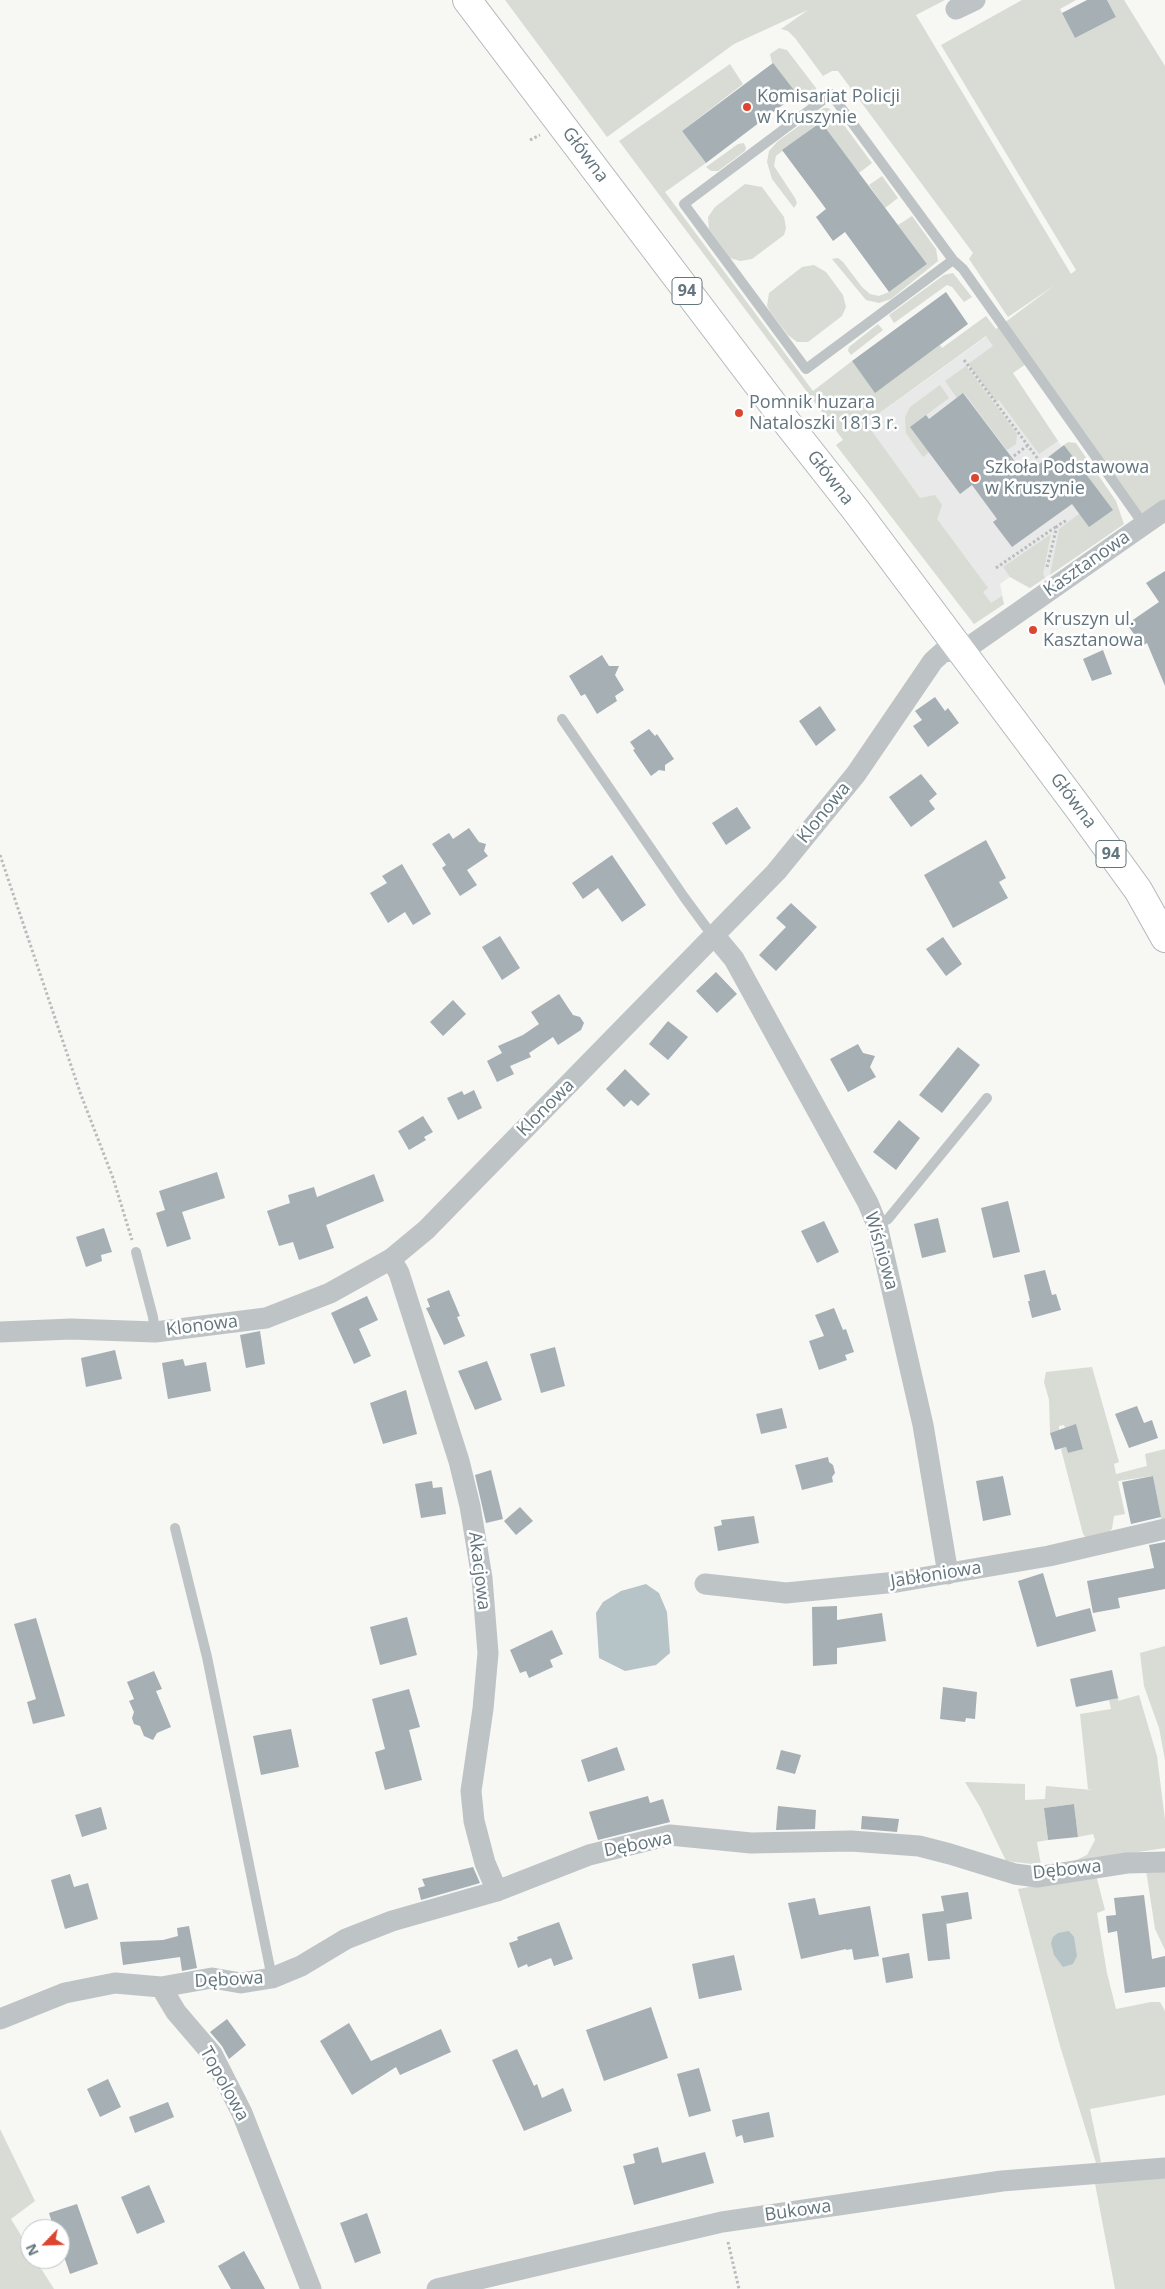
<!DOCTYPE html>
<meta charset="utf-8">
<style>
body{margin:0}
#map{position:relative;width:1165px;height:2289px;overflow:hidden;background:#f7f7f4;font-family:"Open Sans",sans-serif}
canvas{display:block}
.north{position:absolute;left:20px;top:2219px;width:50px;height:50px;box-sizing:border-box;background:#fff;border:1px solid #c1c8cb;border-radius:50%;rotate:246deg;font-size:14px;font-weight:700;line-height:20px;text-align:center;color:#63757e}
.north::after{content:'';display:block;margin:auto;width:18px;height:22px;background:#dc4630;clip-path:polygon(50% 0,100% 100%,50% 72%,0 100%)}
</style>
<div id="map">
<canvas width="1165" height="2289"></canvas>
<div class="north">N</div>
</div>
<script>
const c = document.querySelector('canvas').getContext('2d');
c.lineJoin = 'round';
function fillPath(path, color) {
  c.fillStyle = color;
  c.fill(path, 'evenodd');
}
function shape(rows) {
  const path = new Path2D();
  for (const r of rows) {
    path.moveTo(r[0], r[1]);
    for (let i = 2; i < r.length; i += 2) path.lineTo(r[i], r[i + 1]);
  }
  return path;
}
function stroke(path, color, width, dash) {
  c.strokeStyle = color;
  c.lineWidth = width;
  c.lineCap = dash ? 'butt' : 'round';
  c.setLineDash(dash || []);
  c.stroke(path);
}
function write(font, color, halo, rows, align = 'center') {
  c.font = font + ' "Open Sans",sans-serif';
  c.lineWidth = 5;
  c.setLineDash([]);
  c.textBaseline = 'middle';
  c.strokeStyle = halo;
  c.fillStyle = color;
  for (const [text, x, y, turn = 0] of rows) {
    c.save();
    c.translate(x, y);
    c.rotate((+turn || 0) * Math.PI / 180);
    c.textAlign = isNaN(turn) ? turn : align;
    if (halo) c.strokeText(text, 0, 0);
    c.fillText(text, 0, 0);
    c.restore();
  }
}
fillPath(shape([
 [987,336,1062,447,1064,445,1124,524,1030,588,1010,577,1000,584,1004,604,974,624,836,445]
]), '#e8e9e8');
fillPath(shape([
 [505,0,945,0,916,15,1071,274,1076,270,941,45,1022,0,1076,0,1060,9,1075,38,1116,17,1107,0,1124,0,1165,66,1165,510,1144,525,1029,362,1013,373,1058,441,1039,454,999,400,996,402,968,364,993,346,986,336,866,423,920,498,935,495,942,505,937,519,988,588,983,592,991,603,1002,596,1004,604,974,624,836,445,843,440,619,141,730,64,743,84,682,131,706,163,665,192,813,391,852,361,875,392,940,345,942,348,986,316,996,329,1055,285,1008,317,969,259,973,253,838,71,832,71,823,76,795,38,788,31,781,29,808,10,734,44,607,137],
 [779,48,787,50,816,88,816,97,807,104,802,102,794,96,797,94,772,63,770,54],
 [824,108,828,108,835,113,872,163,859,173,820,122,776,156,774,166,795,198,797,203,794,208,772,179,767,162,769,151,778,141],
 [744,143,746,148,745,151,718,171,711,171,706,167,738,144],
 [882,176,898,198,885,208,869,185],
 [745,184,762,187,784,217,786,228,784,235,752,259,740,261,730,258,709,229,708,217,715,207],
 [912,216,936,249,938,261,891,299,879,303,866,300,832,259,838,258,843,262,862,287,870,294,879,296,889,292,927,264,898,225],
 [814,265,826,272,843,295,846,307,842,316,808,342,797,342,788,335,771,313,767,306,769,293,802,267],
 [953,273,972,297,964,302,952,287,947,285,894,323,889,315,944,275],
 [878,324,883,330,851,355,848,351,849,347],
 [966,366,1017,434,1016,444,1007,450,964,393,957,398,945,381],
 [940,385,949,398,910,427,929,452,923,457,906,433,905,417,910,407],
 [1068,442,1076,443,1116,501,1124,524,1050,575,1059,529,1079,514,1112,510,1064,445],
 [1051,534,1043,574,1045,578,1030,588,1010,577,1003,567],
 [1092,1367,1119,1462,1114,1464,1116,1474,1147,1466,1145,1454,1165,1449,1165,1523,1162,1524,1153,1476,1118,1481,1125,1514,1114,1516,1112,1529,1106,1534,1087,1539,1083,1534,1061,1449,1066,1447,1068,1453,1083,1448,1076,1425,1065,1428,1064,1425,1059,1426,1059,1430,1050,1433,1049,1400,1044,1382,1046,1372],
 [1165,1646,1165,1760,1159,1728,1144,1686,1140,1653],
 [1139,1695,1157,1756,1165,1820,1165,1848,1072,1862,1087,1855,1095,1840,1093,1834,1078,1837,1074,1804,1044,1808,1048,1840,1037,1842,1041,1865,1006,1861,980,1807,965,1782,1025,1784,1025,1800,1045,1799,1046,1786,1093,1790,1088,1789,1080,1714,1111,1709,1109,1700,1119,1697,1118,1701],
 [1146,1870,1165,1871,1165,1950,1155,1929],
 [1096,1875,1105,1910,1097,1913,1107,1973,1116,2009,1151,2002,1160,2002,1165,2011,1165,2095,1090,2109,1101,2162,1096,2163,1060,2046,1018,1889],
 [0,2129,35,2201,11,2219,30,2250,30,2259,35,2259,54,2289,0,2289],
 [1165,2169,1165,2289,1115,2289,1093,2173]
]), '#d8dcd4');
fillPath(shape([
 [646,1584,659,1593,667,1612,670,1653,656,1665,625,1671,599,1658,596,1613,603,1602,621,1591],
 [1069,1931,1074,1937,1077,1956,1073,1964,1063,1967,1054,1955,1051,1943,1053,1937,1058,1933]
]), '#b6c4c7');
fillPath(shape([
 [1087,0,1107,0,1116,17,1075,38,1062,13],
 [773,63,797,94,706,163,682,131],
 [821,122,927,264,889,292,845,232,833,241,816,217,826,209,782,150],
 [946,292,968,324,875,393,852,361],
 [963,393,1025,475,1064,445,1113,510,1089,527,1072,504,1012,547,993,522,997,519,972,485,960,494,910,427,926,415,929,419],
 [1165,571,1165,686,1147,643,1142,646,1127,624,1159,602,1146,583],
 [1103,650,1112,674,1092,681,1083,659],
 [602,655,609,666,619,666,615,675,624,690,615,696,617,701,597,714,585,694,581,696,569,676],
 [935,697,945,711,948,708,959,723,928,747,913,726,922,720,915,711],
 [820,706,836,730,816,746,799,721],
 [649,729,655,736,657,734,674,759,665,765,665,771,659,770,651,776,633,750,635,749,630,742],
 [921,774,937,794,929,801,935,809,911,827,889,797],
 [737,807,751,828,726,845,712,823],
 [469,828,479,842,486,844,484,851,488,856,467,870,477,885,460,896,442,868,446,865,432,844,449,833,453,839],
 [986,840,1006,878,999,882,1008,898,953,928,924,875],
 [612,855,646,905,622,922,598,888,583,899,572,883],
 [402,864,431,914,413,925,405,912,388,923,370,893,387,883,382,876],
 [791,903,817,927,776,971,759,955,786,927,776,918],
 [500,936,520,968,502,980,482,947],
 [943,937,962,964,946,976,926,949],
 [716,972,737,994,717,1013,696,991],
 [559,994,573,1015,580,1017,584,1023,581,1030,558,1045,553,1037,529,1053,531,1057,510,1066,514,1074,497,1082,487,1061,502,1053,498,1046,523,1035,539,1024,531,1012],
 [453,1000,466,1014,443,1036,430,1022],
 [668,1021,688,1037,668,1060,649,1044],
 [858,1044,863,1053,875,1056,870,1067,876,1077,848,1092,830,1059],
 [958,1047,980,1065,942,1113,919,1095],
 [625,1069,650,1094,638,1106,631,1100,624,1107,606,1089],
 [474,1090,482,1108,458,1120,447,1098,462,1091,464,1095],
 [423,1116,433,1132,424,1137,426,1140,409,1150,398,1131],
 [899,1120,920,1138,896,1170,873,1152],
 [217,1172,225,1198,182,1212,191,1239,167,1247,156,1213,165,1210,159,1191],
 [374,1174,384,1201,326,1225,334,1248,299,1260,293,1242,279,1246,267,1211,290,1203,288,1195,314,1187,317,1197],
 [1008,1201,1020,1252,993,1258,981,1208],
 [938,1218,946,1252,922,1258,914,1224],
 [824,1221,839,1252,817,1263,801,1231],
 [104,1228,112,1252,101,1255,102,1261,86,1267,76,1237],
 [1045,1270,1052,1295,1056,1294,1061,1310,1032,1318,1028,1301,1030,1301,1024,1275],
 [449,1290,460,1316,457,1317,465,1336,444,1345,426,1308,430,1307,427,1299],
 [367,1296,378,1320,359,1329,371,1356,354,1364,331,1313],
 [834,1308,843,1330,846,1329,854,1352,845,1355,847,1360,819,1370,809,1341,824,1336,815,1315],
 [260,1331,265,1364,246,1368,240,1335],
 [555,1347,565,1386,541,1393,530,1354],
 [115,1350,122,1379,86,1387,81,1358],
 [183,1359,185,1366,206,1362,211,1391,168,1399,162,1363],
 [487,1361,502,1400,475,1410,458,1371],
 [406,1390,417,1434,383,1444,370,1403],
 [1137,1406,1144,1423,1152,1420,1158,1438,1129,1448,1115,1414],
 [782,1408,787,1428,761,1434,756,1414],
 [1076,1424,1083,1449,1068,1453,1066,1447,1055,1450,1050,1433],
 [828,1457,829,1462,833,1465,835,1473,832,1477,833,1482,802,1490,795,1465],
 [491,1470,503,1519,486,1523,475,1475],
 [1003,1476,1011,1515,983,1521,976,1481],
 [1153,1476,1161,1517,1131,1524,1122,1482],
 [432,1481,433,1488,442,1487,446,1514,421,1518,415,1484],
 [520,1507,533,1521,516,1535,504,1521],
 [754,1516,759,1543,718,1551,714,1527,722,1525,721,1520],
 [1165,1542,1165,1589,1118,1598,1120,1608,1093,1613,1087,1581,1154,1568,1149,1545],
 [1043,1573,1056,1617,1090,1608,1096,1631,1037,1647,1018,1581],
 [837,1606,837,1620,882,1613,886,1641,837,1648,837,1664,813,1666,812,1607],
 [407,1617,417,1655,380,1665,370,1627],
 [36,1618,65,1716,33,1724,27,1702,36,1699,14,1624],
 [552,1630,563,1654,550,1660,553,1667,529,1678,526,1671,520,1673,510,1650],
 [1112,1670,1118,1698,1076,1707,1070,1679],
 [154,1671,162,1689,156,1691,171,1727,157,1733,153,1740,144,1736,140,1726,134,1724,132,1718,134,1712,129,1701,134,1699,127,1682],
 [943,1687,977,1692,975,1719,966,1718,965,1722,940,1719],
 [409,1689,420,1727,409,1730,422,1780,385,1790,375,1752,385,1749,372,1699],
 [291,1729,299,1767,261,1775,253,1736],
 [617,1747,625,1770,588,1782,581,1760],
 [781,1750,801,1755,795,1774,776,1769],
 [648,1796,650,1803,663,1799,670,1822,598,1840,589,1812],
 [1074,1804,1078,1837,1048,1840,1044,1808],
 [778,1806,816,1810,815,1829,776,1830],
 [101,1807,107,1829,82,1837,75,1815],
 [862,1816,899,1819,897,1832,861,1829],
 [473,1867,480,1883,421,1900,418,1888,425,1886,422,1879],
 [70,1874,74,1887,88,1883,98,1919,65,1929,51,1880],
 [968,1892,972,1919,946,1924,946,1921,950,1959,928,1961,922,1914,944,1911,941,1896],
 [1144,1895,1152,1959,1165,1956,1165,1987,1125,1993,1117,1931,1108,1933,1106,1916,1116,1915,1114,1898],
 [815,1898,819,1915,870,1906,879,1956,854,1960,852,1949,846,1950,846,1949,801,1959,788,1903],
 [559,1922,573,1959,554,1966,551,1958,528,1967,527,1964,518,1968,509,1943,518,1940,517,1937],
 [189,1926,197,1968,182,1971,180,1957,123,1965,120,1942,163,1940,178,1936,177,1928],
 [909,1953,913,1978,886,1983,882,1958],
 [734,1955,742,1990,699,1999,692,1964],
 [651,2007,668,2058,604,2081,586,2030],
 [227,2019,246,2045,229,2059,222,2046,210,2032],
 [349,2023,371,2061,441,2029,451,2052,400,2075,396,2067,352,2095,320,2041],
 [517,2049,534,2086,537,2084,542,2098,563,2088,572,2111,524,2131,492,2060],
 [699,2068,711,2111,689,2117,677,2074],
 [108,2079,121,2107,100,2117,87,2089],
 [168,2102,174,2117,135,2133,129,2117],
 [769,2112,774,2137,744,2143,742,2135,736,2137,732,2120],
 [658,2147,662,2163,705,2152,714,2183,634,2205,623,2166,635,2163,633,2154],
 [149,2185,165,2222,137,2234,121,2197],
 [77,2204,98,2264,70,2274,60,2245,60,2229,54,2229,49,2213],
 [367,2213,381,2253,355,2263,340,2223],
 [244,2251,265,2289,231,2289,218,2266]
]), '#a5afb4');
const primary = shape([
 [467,0,788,424,855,509,1080,810,1138,890,1165,938]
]);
stroke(primary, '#b2b8bb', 30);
stroke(shape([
 [530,140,540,135],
 [964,360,1038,459],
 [1006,462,1027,446],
 [1047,567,1057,526,1067,520],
 [996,568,1057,526],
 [0,855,81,1095,113,1178,132,1240],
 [728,2242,739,2289]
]), '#b9bcbe', 3, [2.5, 2.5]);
stroke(shape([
 [953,260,806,369,684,204,831,94,953,260,963,269,1144,525],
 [562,719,684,897,706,927,714,935],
 [877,1225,888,1219,987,1098],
 [136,1252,153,1317,155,1332],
 [175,1528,207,1657,272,1978]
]), '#bec3c6', 10);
stroke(shape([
 [956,9,975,0],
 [714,935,734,959,868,1203,877,1225,923,1425,948,1574],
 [391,1259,399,1273,459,1461,470,1506,482,1578,488,1653,483,1709,471,1791,474,1821,485,1863,497,1891],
 [0,1332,71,1329,155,1332,266,1318,330,1293,391,1259,426,1230,776,872,856,774,933,661,943,652,959,650,973,644,1165,510],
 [705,1584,786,1593,897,1582,1049,1556,1165,1529],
 [161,1987,176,2012,212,2054,242,2113,311,2289],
 [0,2019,65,1993,115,1983,161,1987,212,1978,241,1983,272,1978,301,1966,346,1939,392,1921,497,1891,589,1855,670,1835,751,1843,851,1841,919,1846,950,1854,1015,1874,1037,1877,1127,1863,1165,1862],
 [437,2289,722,2222,1002,2181,1165,2168]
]), '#bec3c6', 21);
stroke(primary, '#fff', 28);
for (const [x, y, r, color] of [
 [747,107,5,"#dc4630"],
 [739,413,5,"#dc4630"],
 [975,478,5,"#dc4630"],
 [1033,630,5,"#dc4630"]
]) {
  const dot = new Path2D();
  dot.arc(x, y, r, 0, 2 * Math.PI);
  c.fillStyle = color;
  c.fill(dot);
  stroke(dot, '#fff', 2);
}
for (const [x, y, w] of [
 [687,291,30],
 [1111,854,30]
]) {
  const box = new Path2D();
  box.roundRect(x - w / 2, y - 13.5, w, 27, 4);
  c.fillStyle = '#fff';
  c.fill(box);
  stroke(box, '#63757e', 1);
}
write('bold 16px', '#63757e', null, [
 ["94",687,291],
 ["94",1111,854]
]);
write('18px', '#63757e', '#fff', [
 ["Komisariat Policji",757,97],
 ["w Kruszynie",757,118],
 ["Pomnik huzara",749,403],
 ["Nataloszki 1813 r.",749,424],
 ["Szkoła Podstawowa",985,468],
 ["w Kruszynie",985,489],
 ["Kruszyn ul.",1043,620],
 ["Kasztanowa",1043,641]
], 'left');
write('18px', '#63757e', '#fff', [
 ["Główna",585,155,53],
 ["Główna",830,478,52],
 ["Kasztanowa",1087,564,-35],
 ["Główna",1073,801,53],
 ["Klonowa",824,813,-51],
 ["Klonowa",546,1108,-45],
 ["Wiśniowa",881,1251,74],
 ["Klonowa",202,1326,-7],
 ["Akacjowa",479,1571,83],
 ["Jabłoniowa",936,1575,-9],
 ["Dębowa",638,1845,-11],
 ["Dębowa",1067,1870,-6],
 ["Dębowa",229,1980,-3],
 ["Topolowa",224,2084,61],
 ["Bukowa",798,2211,-8]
]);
</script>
